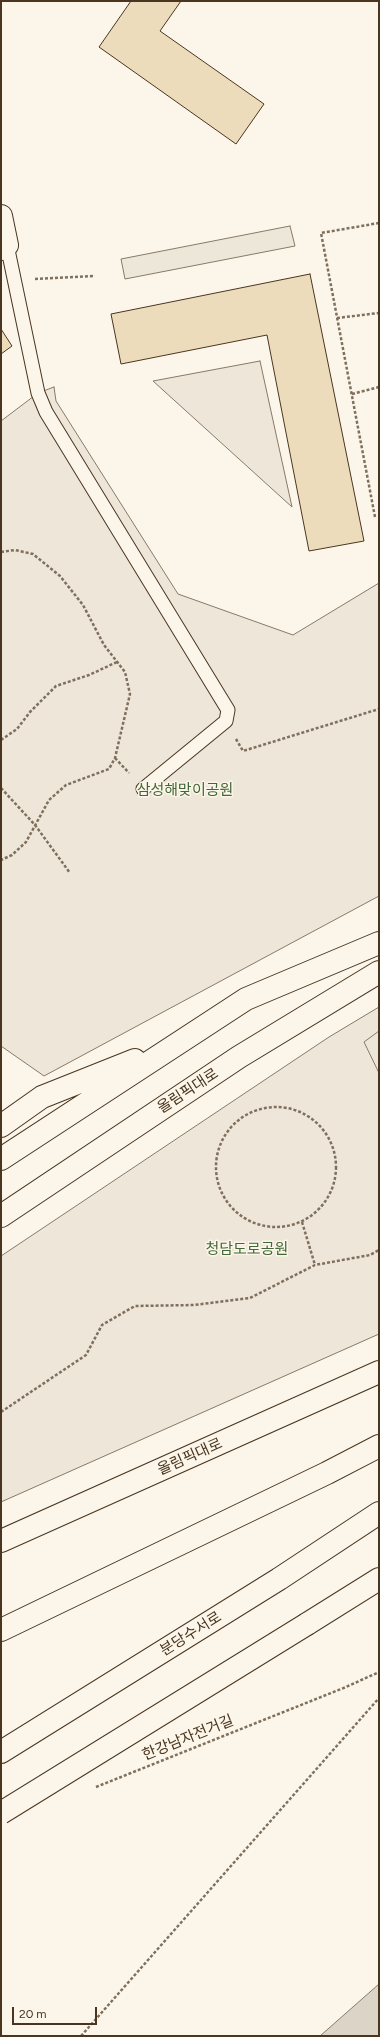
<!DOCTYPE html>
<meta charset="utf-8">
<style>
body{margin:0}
#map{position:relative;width:380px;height:2037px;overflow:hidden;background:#fbf6e9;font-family:Figtree,sans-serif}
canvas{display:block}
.frame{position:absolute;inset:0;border:2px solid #4a3520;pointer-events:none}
.scale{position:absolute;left:12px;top:2007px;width:85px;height:18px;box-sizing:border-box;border:2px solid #4a3520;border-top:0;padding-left:5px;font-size:12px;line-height:14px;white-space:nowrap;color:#4a3520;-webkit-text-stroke:3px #fbf6e9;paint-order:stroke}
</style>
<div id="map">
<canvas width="380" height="2037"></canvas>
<div class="frame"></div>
<div class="scale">20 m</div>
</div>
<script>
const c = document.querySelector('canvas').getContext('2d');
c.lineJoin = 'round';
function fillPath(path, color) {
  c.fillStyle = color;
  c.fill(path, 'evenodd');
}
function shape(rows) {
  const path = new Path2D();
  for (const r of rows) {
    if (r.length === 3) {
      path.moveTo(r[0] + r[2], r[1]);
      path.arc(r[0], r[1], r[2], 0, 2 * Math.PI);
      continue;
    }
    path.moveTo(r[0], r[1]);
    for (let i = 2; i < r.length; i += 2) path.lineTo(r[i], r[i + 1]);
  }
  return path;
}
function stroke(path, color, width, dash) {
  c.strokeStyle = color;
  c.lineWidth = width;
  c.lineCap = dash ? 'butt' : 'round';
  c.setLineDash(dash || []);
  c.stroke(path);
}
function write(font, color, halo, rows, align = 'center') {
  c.font = font + ' Figtree,"Noto Sans KR",sans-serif';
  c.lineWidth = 3;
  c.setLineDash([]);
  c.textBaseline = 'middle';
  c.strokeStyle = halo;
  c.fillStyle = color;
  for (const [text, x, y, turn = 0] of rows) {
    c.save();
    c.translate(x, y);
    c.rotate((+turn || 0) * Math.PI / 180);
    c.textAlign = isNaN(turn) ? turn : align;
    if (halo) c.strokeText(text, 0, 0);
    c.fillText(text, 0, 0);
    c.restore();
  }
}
const green = shape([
 [260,361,292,507,153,381,260,361],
 [54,387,56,401,178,594,293,635,379,583,379,896,44,1076,1,1046,1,421,38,393,54,387],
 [379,1007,379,1334,1,1502,1,1256,329,1037,379,1007]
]);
fillPath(green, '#ede6d9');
stroke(green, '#887966', 1);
const parking = shape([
 [290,226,295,246,125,279,121,259,290,226],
 [379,1031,379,1073,364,1042,379,1031]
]);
fillPath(parking, '#ede7d9');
stroke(parking, '#887966', 1);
const water = shape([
 [379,1984,379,2036,320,2036,379,1984]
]);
fillPath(water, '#dcd4c6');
stroke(water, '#887966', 1);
const building = shape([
 [131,1,181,1,160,31,264,104,236,144,99,47,131,1],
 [310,274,364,541,309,551,267,335,121,364,111,314,310,274],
 [1,329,12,346,1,354,1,329]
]);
fillPath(building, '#ecdcbc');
stroke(building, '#4a3520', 1);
const service = shape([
 [7,245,38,393,46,412,228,710,226,721,143,789]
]);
const minor = shape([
 [1,216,7,245,1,249]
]);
const trunk = shape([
 [1,1126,42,1097,135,1060],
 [1,1159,246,999,379,943],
 [1,1216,239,1057,379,972],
 [1,1541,379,1372],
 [307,1624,379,1579],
 [1,1630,327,1473,379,1446],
 [1,1752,279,1579,379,1513]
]);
stroke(service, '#4a3520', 15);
stroke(minor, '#4a3520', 24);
stroke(trunk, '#4a3520', 24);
stroke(shape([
 [35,279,95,276],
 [337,318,379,313],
 [352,394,379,387],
 [375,517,321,233,379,223],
 [1,552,15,550,33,554,60,576,83,605,104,645,125,672,130,694,115,758,109,769,66,785,49,800,26,842,12,855,1,860],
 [236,739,243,751,379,709],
 [1,740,17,729,30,712,56,686,89,675,117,662],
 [115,758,129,773],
 [1,788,35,825,70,873],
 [276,1167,60],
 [302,1222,315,1265],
 [1,1412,86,1355,102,1325,135,1306,194,1305,250,1298,315,1265,370,1255,379,1250],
 [96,1787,346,1687,379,1672],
 [81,2036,379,1698]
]), '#7f6f5c', 2.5, [3, 2]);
stroke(service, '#fbf6e9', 13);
stroke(minor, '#fbf6e9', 22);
stroke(trunk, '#fbf6e9', 22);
const trunkBridge = shape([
 [1,1813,307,1624]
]);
stroke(trunkBridge, '#4a3520', 24, []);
stroke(trunkBridge, '#fbf6e9', 22);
write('15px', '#436837', '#fbf6e9', [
 ["삼성해맞이공원",185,791],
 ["청담도로공원",247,1250]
]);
write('15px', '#4a3520', '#fbf6e9', [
 ["올림픽대로",188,1091,-33],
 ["올림픽대로",190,1457,-24],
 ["분당수서로",191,1634,-32],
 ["한강남자전거길",188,1738,-22]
]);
</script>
